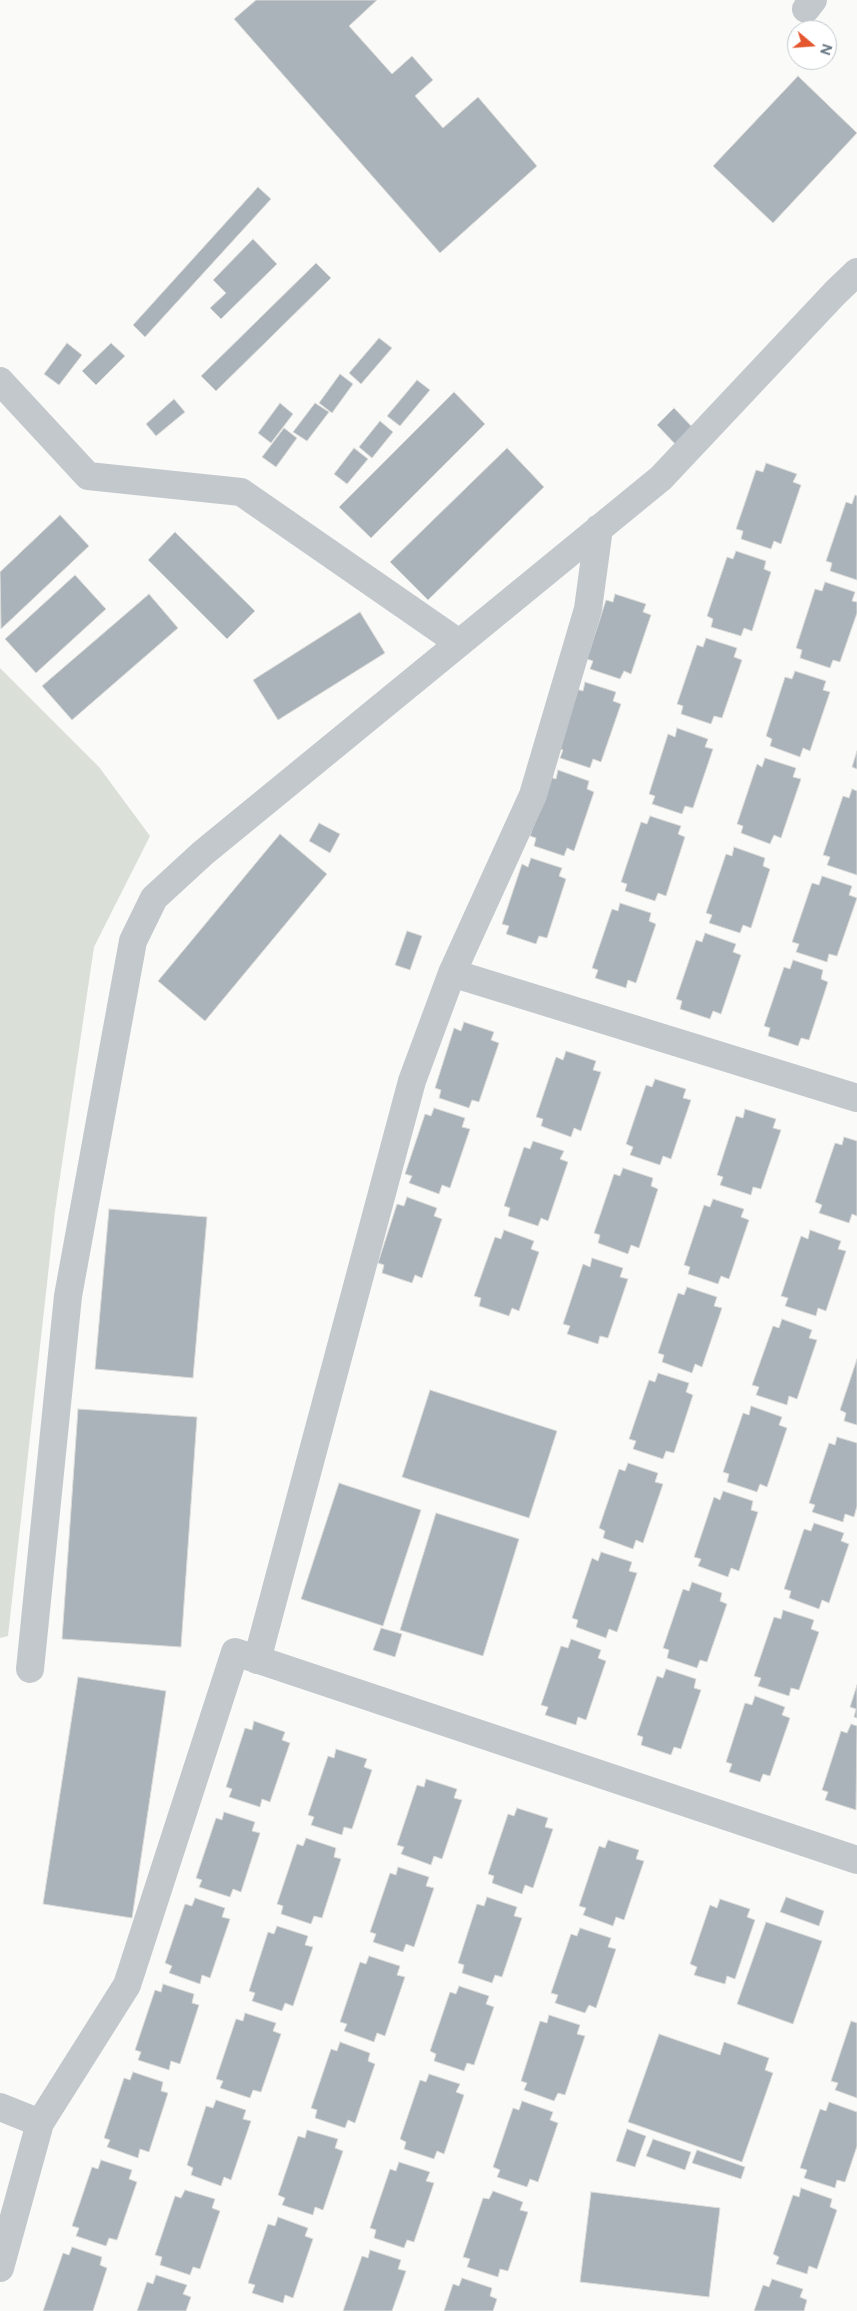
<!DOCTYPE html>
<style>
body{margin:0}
#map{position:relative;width:857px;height:2311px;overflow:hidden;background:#fafaf8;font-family:Figtree,sans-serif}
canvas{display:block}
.north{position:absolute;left:787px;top:20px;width:50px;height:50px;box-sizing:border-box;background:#fff;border:1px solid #c1c8cd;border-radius:50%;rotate:108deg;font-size:14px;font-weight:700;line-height:20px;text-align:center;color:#657683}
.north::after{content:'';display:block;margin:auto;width:18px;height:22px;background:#e4572e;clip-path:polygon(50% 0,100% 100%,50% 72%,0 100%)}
</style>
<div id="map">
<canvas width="857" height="2311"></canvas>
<div class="north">N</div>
</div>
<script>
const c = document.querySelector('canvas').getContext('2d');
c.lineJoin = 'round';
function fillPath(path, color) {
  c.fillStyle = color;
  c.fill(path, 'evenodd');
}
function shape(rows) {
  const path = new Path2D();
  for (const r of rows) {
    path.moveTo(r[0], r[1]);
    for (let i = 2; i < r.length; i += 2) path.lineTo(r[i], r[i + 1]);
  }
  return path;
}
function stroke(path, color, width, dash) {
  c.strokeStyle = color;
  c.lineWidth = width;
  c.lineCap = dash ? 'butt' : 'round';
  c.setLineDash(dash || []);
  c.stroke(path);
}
fillPath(shape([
 [0,668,99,767,150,836,94,947,55,1211,8,1636,0,1638]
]), '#dadfd7');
const building = shape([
 [256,0,377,0,349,26,392,74,412,56,433,80,415,96,443,128,478,97,537,166,440,253,234,19,256,0],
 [798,76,857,133,773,223,713,166,798,76],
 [258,187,271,199,145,337,133,325,258,187],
 [253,239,277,264,221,319,210,308,226,293,213,280,253,239],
 [316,263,331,278,216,391,201,376,316,263],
 [379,338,392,348,361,384,349,373,379,338],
 [67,343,82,355,59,385,44,374,67,343],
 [111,343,125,356,96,385,82,371,111,343],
 [340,374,353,384,332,413,319,403,340,374],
 [417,380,430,390,400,426,387,416,417,380],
 [454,392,485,424,371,538,339,507,454,392],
 [174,399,185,412,156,436,146,424,174,399],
 [280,403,293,414,271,443,258,433,280,403],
 [315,403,329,412,307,441,293,432,315,403],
 [674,408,696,431,678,447,657,425,674,408],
 [380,421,393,432,372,458,359,447,380,421],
 [284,428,297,438,276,467,262,457,284,428],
 [354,448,368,459,347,484,334,474,354,448],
 [507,448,544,487,428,600,390,562,507,448],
 [766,463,797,474,793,482,801,485,781,544,774,541,771,549,741,539,743,531,736,529,756,470,763,472,766,463],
 [855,495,857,496,857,580,830,571,832,563,826,561,846,502,852,504,855,495],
 [60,515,89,546,1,629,0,572,60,515],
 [175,532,255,611,227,639,148,560,175,532],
 [736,551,766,561,764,569,771,572,752,631,744,628,741,636,711,627,713,619,707,616,727,557,733,559,736,551],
 [75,575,106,609,36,673,5,639,75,575],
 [825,582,855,592,852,601,857,602,857,613,840,662,833,660,830,668,800,658,802,650,796,648,815,589,822,591,825,582],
 [149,594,178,628,72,720,42,686,149,594],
 [615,594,646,604,643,612,651,615,631,674,624,671,620,679,590,669,593,661,587,659,606,600,613,602,615,594],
 [360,612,385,653,278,720,253,680,360,612],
 [706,638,737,648,734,657,742,660,722,718,714,716,711,724,681,714,683,706,677,704,697,645,703,647,706,638],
 [795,671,826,681,823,690,830,692,810,751,803,748,800,757,770,746,772,739,766,736,785,677,792,679,795,671],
 [585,682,616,692,613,701,621,704,601,762,593,759,590,768,560,758,563,750,557,748,576,689,583,691,585,682],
 [677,728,708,739,705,747,713,749,693,808,685,806,682,814,652,804,655,796,649,794,668,734,675,737,677,728],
 [857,751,857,769,852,767,857,751],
 [765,758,796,768,793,777,801,779,781,838,774,835,770,844,741,833,743,826,737,824,757,764,762,767,765,758],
 [558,770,589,781,587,789,594,792,574,851,567,848,564,856,534,846,536,838,530,836,550,777,556,779,558,770],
 [852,789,857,791,857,875,827,865,830,857,823,855,843,796,849,798,852,789],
 [650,816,681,826,678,834,685,837,666,896,658,893,655,901,625,891,627,884,621,882,641,822,647,824,650,816],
 [319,823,340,834,330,853,309,841,319,823],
 [280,834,327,874,205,1021,158,981,280,834],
 [734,847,765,858,763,866,770,869,751,928,743,925,740,933,709,923,712,915,706,913,726,854,732,856,734,847],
 [531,858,562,868,559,876,566,879,547,938,539,936,536,944,506,934,509,926,502,924,522,864,528,867,531,858],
 [822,876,852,886,849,895,857,898,837,956,829,954,827,962,796,952,799,944,792,942,812,883,819,885,822,876],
 [620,903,651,913,649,921,656,924,636,983,628,980,626,988,595,978,598,970,592,968,612,909,618,911,620,903],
 [407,931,422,936,410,970,395,965,407,931],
 [705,933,736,944,733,952,741,955,721,1014,713,1011,710,1019,680,1009,682,1001,676,999,696,940,702,942,705,933],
 [793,960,823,970,821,979,828,982,809,1040,801,1038,798,1046,768,1036,770,1028,764,1026,784,967,790,969,793,960],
 [464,1022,494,1032,491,1040,499,1043,479,1102,472,1100,469,1108,439,1098,441,1090,435,1088,454,1028,461,1031,464,1022],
 [566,1051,596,1061,593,1070,601,1072,581,1131,574,1128,571,1137,541,1126,543,1119,536,1117,556,1057,563,1060,566,1051],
 [655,1079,686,1089,683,1098,691,1100,671,1159,663,1156,660,1165,630,1155,633,1147,626,1144,646,1085,652,1087,655,1079],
 [434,1108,465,1118,462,1127,470,1129,450,1188,442,1185,439,1194,409,1183,412,1176,405,1174,425,1114,431,1116,434,1108],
 [745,1109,776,1119,773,1128,781,1130,761,1189,753,1187,751,1195,720,1185,723,1177,717,1175,736,1116,743,1118,745,1109],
 [844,1137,857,1141,857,1216,852,1214,849,1223,819,1213,822,1205,815,1202,835,1143,842,1145,844,1137],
 [533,1141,564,1151,560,1159,568,1162,548,1221,541,1218,538,1226,508,1216,510,1208,504,1206,524,1147,530,1149,533,1141],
 [623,1168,653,1178,651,1186,658,1189,639,1248,631,1245,628,1254,598,1243,600,1235,594,1233,614,1174,620,1176,623,1168],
 [407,1197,437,1208,434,1216,442,1219,422,1278,415,1275,412,1283,382,1273,384,1265,378,1263,397,1204,404,1206,407,1197],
 [713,1199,744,1209,741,1217,749,1220,729,1279,721,1276,718,1284,688,1274,690,1267,684,1265,704,1205,710,1207,713,1199],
 [109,1209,207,1217,193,1378,95,1369,109,1209],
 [504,1230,534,1241,531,1249,539,1252,519,1311,512,1308,509,1316,479,1306,481,1298,474,1296,495,1237,501,1239,504,1230],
 [810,1230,841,1241,838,1249,846,1251,826,1311,818,1308,816,1316,785,1306,788,1298,781,1296,801,1236,808,1239,810,1230],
 [592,1258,623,1268,620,1277,628,1279,608,1338,600,1336,598,1344,567,1334,570,1326,563,1324,583,1264,590,1267,592,1258],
 [687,1287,717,1297,714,1306,722,1308,702,1367,695,1364,692,1373,662,1362,664,1355,658,1353,678,1293,684,1295,687,1287],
 [782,1319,812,1330,809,1338,817,1340,797,1399,789,1396,787,1405,756,1395,759,1387,752,1385,773,1326,779,1328,782,1319],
 [857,1359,857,1425,844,1421,846,1413,840,1410,857,1359],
 [658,1373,689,1383,686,1392,693,1395,674,1453,666,1451,663,1459,633,1449,636,1441,629,1439,649,1380,655,1382,658,1373],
 [430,1390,557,1431,529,1518,402,1477,430,1390],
 [751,1406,782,1417,779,1425,787,1428,767,1487,760,1484,757,1492,727,1482,729,1474,723,1472,743,1413,749,1415,751,1406],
 [78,1409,197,1417,181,1647,62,1639,78,1409],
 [837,1437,857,1443,857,1506,854,1517,845,1514,843,1522,812,1512,815,1505,809,1503,829,1443,835,1445,837,1437],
 [628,1463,658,1473,655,1482,663,1484,643,1543,636,1540,633,1549,603,1538,605,1531,599,1528,619,1469,625,1471,628,1463],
 [339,1483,421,1510,383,1626,301,1599,339,1483],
 [723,1491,753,1501,751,1510,758,1512,739,1571,731,1568,728,1577,698,1566,701,1559,694,1557,714,1497,720,1500,723,1491],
 [436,1513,519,1539,483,1656,400,1630,436,1513],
 [814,1523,844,1533,841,1541,849,1544,829,1603,822,1600,819,1609,789,1598,791,1591,784,1589,804,1529,811,1531,814,1523],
 [601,1552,632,1562,629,1571,637,1573,617,1632,609,1629,606,1638,576,1627,578,1620,572,1618,592,1558,598,1561,601,1552],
 [692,1582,722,1593,720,1601,727,1604,707,1662,700,1660,697,1668,667,1658,669,1650,663,1648,683,1589,689,1591,692,1582],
 [783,1610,814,1620,811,1629,819,1632,799,1690,791,1688,789,1696,758,1686,761,1678,754,1676,774,1617,781,1619,783,1610],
 [381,1628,402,1634,395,1657,373,1650,381,1628],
 [571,1639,601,1650,598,1658,606,1661,586,1720,578,1717,576,1725,545,1715,548,1707,541,1705,561,1646,568,1648,571,1639],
 [666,1669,696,1679,694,1688,701,1690,681,1749,674,1747,671,1755,641,1745,643,1737,637,1735,657,1676,663,1678,666,1669],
 [78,1677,166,1691,132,1918,43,1904,78,1677],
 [857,1685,857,1718,854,1717,856,1709,850,1707,857,1685],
 [755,1696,785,1707,782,1715,790,1718,770,1776,763,1774,760,1782,729,1772,732,1764,726,1762,745,1703,752,1705,755,1696],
 [254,1721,285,1732,282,1740,290,1743,270,1802,262,1799,260,1807,229,1797,232,1789,226,1787,245,1728,252,1730,254,1721],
 [851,1724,857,1726,856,1810,825,1800,828,1792,822,1790,841,1731,847,1733,851,1724],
 [336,1749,367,1759,364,1767,372,1770,352,1829,344,1827,342,1835,311,1825,314,1817,308,1815,328,1756,334,1758,336,1749],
 [426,1779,457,1789,454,1798,462,1800,442,1859,434,1856,431,1865,401,1854,404,1847,397,1845,417,1785,424,1787,426,1779],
 [517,1808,548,1818,545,1827,553,1829,533,1888,525,1885,522,1894,492,1883,494,1876,488,1874,508,1814,514,1816,517,1808],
 [224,1812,255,1822,252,1831,260,1833,241,1892,233,1889,230,1897,199,1887,202,1880,196,1878,216,1818,222,1820,224,1812],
 [306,1838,336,1848,334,1857,341,1859,322,1918,314,1916,311,1924,281,1914,283,1906,277,1904,297,1844,303,1846,306,1838],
 [608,1840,639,1850,636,1859,644,1861,624,1920,616,1917,613,1926,583,1915,586,1908,579,1906,599,1846,605,1848,608,1840],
 [398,1867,429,1877,426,1886,434,1888,414,1947,406,1944,403,1952,373,1942,376,1934,370,1932,390,1873,396,1875,398,1867],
 [487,1897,517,1907,514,1916,522,1918,502,1977,495,1975,492,1983,462,1973,464,1965,458,1963,477,1904,484,1906,487,1897],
 [786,1897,824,1911,819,1926,780,1912,786,1897],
 [195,1898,225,1908,222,1917,230,1919,210,1978,202,1975,200,1984,169,1973,172,1966,165,1963,185,1904,192,1906,195,1898],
 [720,1899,750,1909,747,1917,755,1920,735,1979,727,1976,725,1984,694,1975,697,1967,690,1964,710,1905,717,1908,720,1899],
 [766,1922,822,1941,793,2024,737,2004,766,1922],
 [277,1926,308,1936,305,1945,313,1947,293,2006,285,2003,282,2011,252,2001,255,1993,249,1991,268,1932,274,1934,277,1926],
 [580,1928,611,1938,608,1947,616,1949,596,2008,589,2005,585,2013,555,2003,558,1995,551,1993,571,1934,577,1936,580,1928],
 [369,1956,400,1966,397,1975,405,1977,385,2036,377,2033,374,2042,344,2031,347,2024,340,2022,360,1962,366,1964,369,1956],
 [163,1984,194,1994,192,2003,199,2005,180,2064,171,2061,169,2070,138,2060,141,2052,135,2050,155,1990,161,1992,163,1984],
 [459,1986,489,1996,486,2004,494,2007,474,2065,467,2063,464,2071,434,2061,436,2054,430,2051,450,1992,456,1994,459,1986],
 [245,2013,276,2023,273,2031,281,2034,261,2092,253,2090,250,2098,220,2088,223,2081,216,2079,236,2019,243,2021,245,2013],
 [549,2015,580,2025,577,2034,585,2036,565,2095,558,2093,554,2101,524,2090,527,2083,521,2081,540,2021,547,2023,549,2015],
 [851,2021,857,2023,857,2098,835,2090,838,2083,831,2081,851,2021],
 [659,2034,720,2055,724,2042,769,2058,765,2070,773,2073,742,2162,628,2122,659,2034],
 [340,2042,370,2053,368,2061,375,2064,355,2123,348,2120,345,2128,315,2118,317,2110,311,2108,331,2049,337,2051,340,2042],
 [133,2072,163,2082,161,2091,168,2093,149,2152,140,2149,138,2158,107,2147,110,2140,104,2138,124,2078,130,2080,133,2072],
 [429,2074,460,2084,456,2092,464,2095,444,2154,437,2151,434,2159,404,2149,406,2142,400,2139,420,2080,426,2082,429,2074],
 [216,2100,246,2110,243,2119,251,2121,231,2180,224,2177,221,2186,191,2175,193,2168,187,2165,206,2106,213,2108,216,2100],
 [522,2101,553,2112,550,2120,558,2123,538,2182,530,2179,527,2187,497,2177,500,2170,493,2167,513,2108,519,2110,522,2101],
 [829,2102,857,2112,857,2146,845,2182,837,2180,835,2188,804,2178,807,2170,800,2168,820,2109,826,2111,829,2102],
 [627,2129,646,2136,635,2167,616,2161,627,2129],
 [307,2130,338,2139,335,2148,343,2151,323,2210,315,2207,313,2215,282,2205,285,2198,278,2195,298,2136,305,2138,307,2130],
 [653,2139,691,2152,685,2170,646,2156,653,2139],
 [697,2150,745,2167,741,2179,692,2163,697,2150],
 [101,2160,132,2170,129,2179,137,2182,117,2240,109,2238,106,2246,76,2236,79,2228,72,2226,92,2167,98,2169,101,2160],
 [399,2162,430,2172,426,2181,434,2183,414,2242,407,2240,404,2248,374,2238,376,2230,370,2228,390,2169,396,2171,399,2162],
 [801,2188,832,2199,830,2207,837,2210,817,2269,809,2266,807,2274,776,2264,779,2257,773,2254,793,2195,799,2197,801,2188],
 [185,2190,215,2199,212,2208,220,2211,200,2269,193,2267,190,2275,160,2265,162,2257,155,2255,175,2196,181,2198,185,2190],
 [493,2191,523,2202,520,2210,528,2212,508,2271,500,2269,498,2277,467,2267,470,2259,463,2257,483,2198,489,2199,493,2191],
 [591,2192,720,2208,709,2297,580,2282,591,2192],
 [278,2217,308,2228,305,2236,313,2239,293,2298,285,2295,283,2303,252,2293,255,2285,248,2283,268,2224,275,2226,278,2217],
 [72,2247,102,2257,100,2265,107,2268,93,2311,43,2311,63,2253,69,2255,72,2247],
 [370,2250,401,2260,398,2269,406,2271,392,2311,343,2311,362,2256,368,2258,370,2250],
 [156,2275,187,2285,183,2294,191,2297,186,2311,137,2311,147,2282,153,2284,156,2275],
 [462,2278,492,2288,490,2296,497,2299,493,2311,444,2311,453,2284,459,2286,462,2278],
 [772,2279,803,2289,800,2297,807,2300,804,2311,754,2311,763,2285,769,2287,772,2279]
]);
fillPath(building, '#aab3b9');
stroke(building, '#dcdcda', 1);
stroke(shape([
 [806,9,813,0],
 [0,381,88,476,241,492,459,643],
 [452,973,857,1098],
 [257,1660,412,1081,452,973,533,795,588,609,599,528],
 [30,1669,68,1296,133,941,154,898,203,853,661,478,835,293,857,272],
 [0,2107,40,2123,127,1985,235,1652,857,1860],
 [0,2268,40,2123]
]), '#c3c8cc', 28);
</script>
